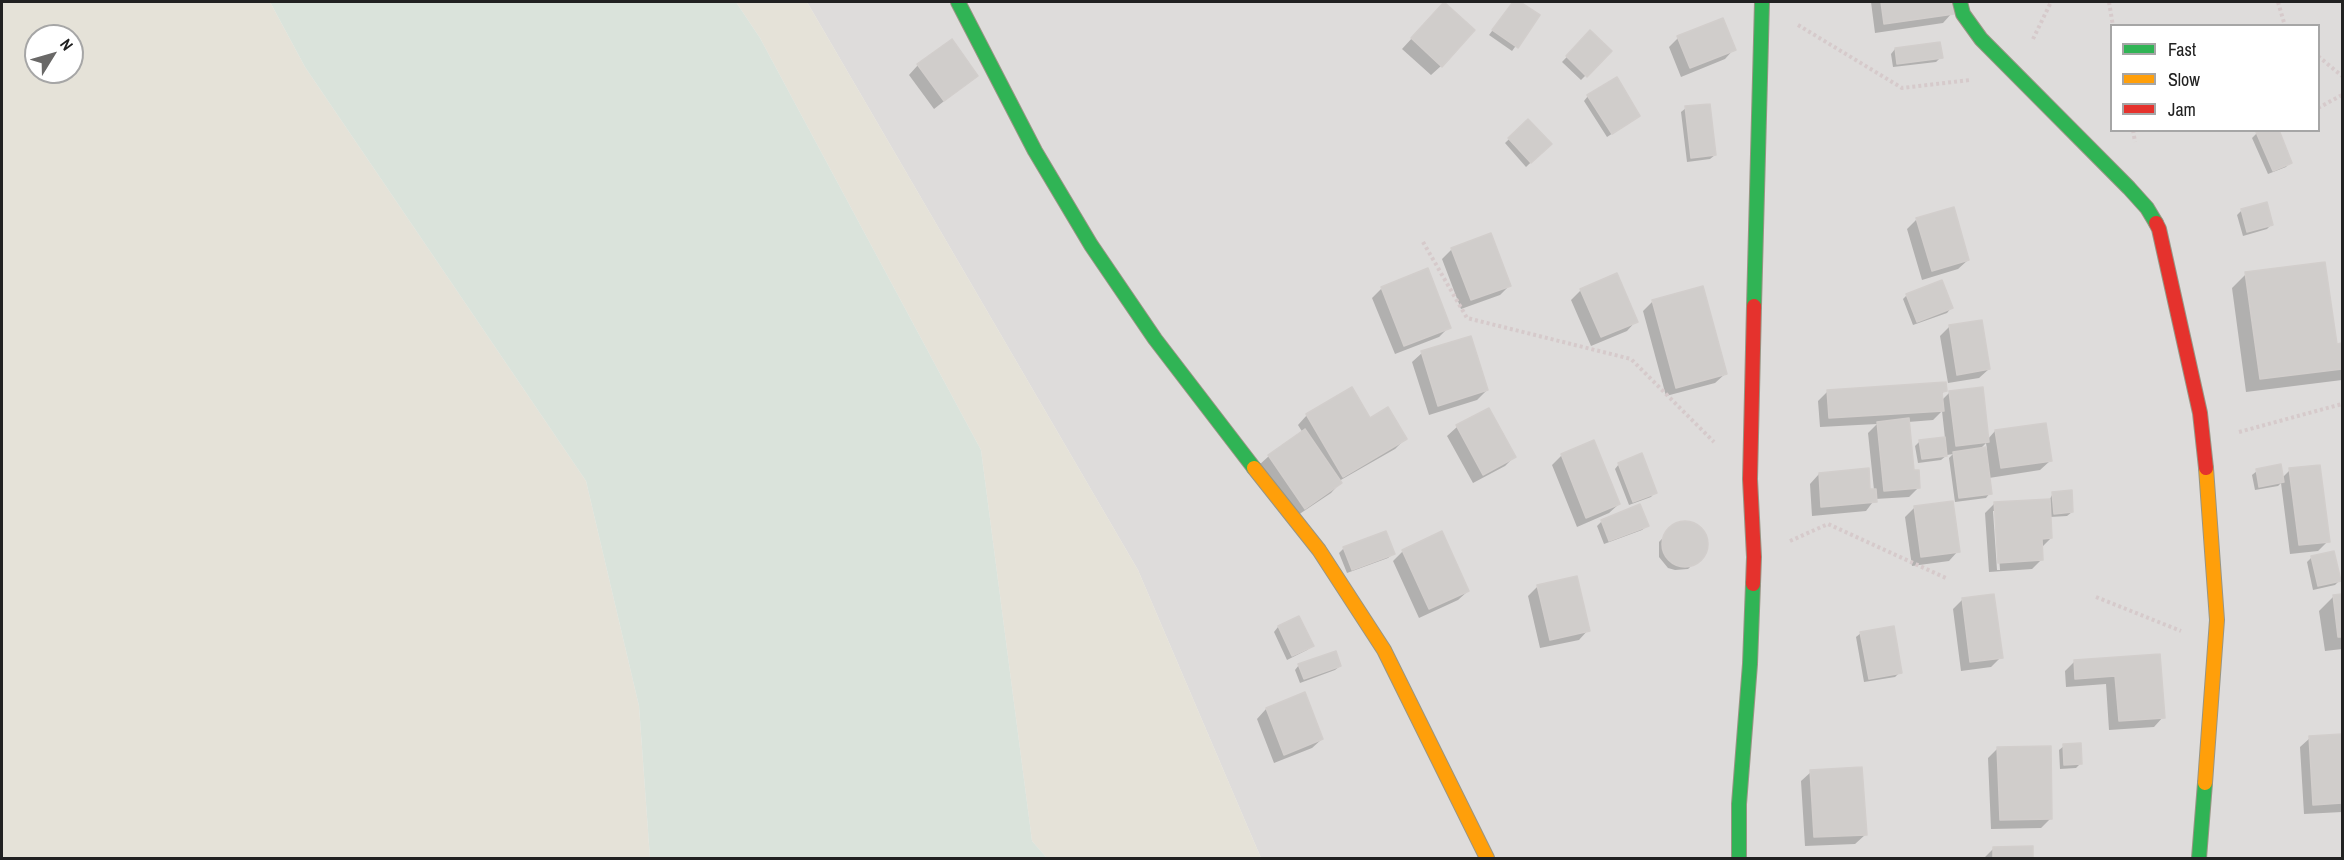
<!DOCTYPE html>
<style>
body{margin:0}
#map{position:relative;width:2344px;height:860px;overflow:hidden;background:#efecea;font-family:"Archivo Narrow",sans-serif}
canvas{display:block}
.frame{position:absolute;inset:0;border:3px solid #212121;pointer-events:none}
.legend{position:absolute;left:2110px;top:24px;width:210px;height:108px;box-sizing:border-box;background:#fff;border:2px solid #a6a6a6;margin:0;padding:8px 10px;list-style:none;font-size:18px;color:#212121}
.legend li{display:flex;align-items:center;gap:12px;height:30px}
.legend b{width:30px;border:2px solid #a6a6a6}
.north{position:absolute;left:24px;top:24px;width:60px;height:60px;box-sizing:border-box;background:#fff;border:2px solid #a6a6a6;border-radius:50%;rotate:53deg;font-size:16px;font-weight:700;line-height:24px;text-align:center;color:#212121}
.north::after{content:'';display:block;margin:auto;width:21px;height:27px;background:#696867;clip-path:polygon(50% 0,100% 100%,50% 72%,0 100%)}
</style>
<div id="map">
<canvas width="2344" height="860"></canvas>
<div class="frame"></div>
<ul class="legend">
<li><b style="height:8px;background:#30b455"></b>Fast</li>
<li><b style="height:8px;background:#ff9f0a"></b>Slow</li>
<li><b style="height:8px;background:#e5322d"></b>Jam</li>
</ul>
<div class="north">N</div>
</div>
<script>
const c = document.querySelector('canvas').getContext('2d');
c.lineJoin = 'round';
function fillPath(path, color) {
  c.fillStyle = color;
  c.fill(path, 'evenodd');
}
function shape(rows) {
  const path = new Path2D();
  for (const r of rows) {
    if (r.length === 3) {
      path.moveTo(r[0] + r[2], r[1]);
      path.arc(r[0], r[1], r[2], 0, 2 * Math.PI);
      continue;
    }
    path.moveTo(r[0], r[1]);
    for (let i = 2; i < r.length; i += 2) path.lineTo(r[i], r[i + 1]);
  }
  return path;
}
function stroke(path, color, width, dash) {
  c.strokeStyle = color;
  c.lineWidth = width;
  c.lineCap = dash ? 'butt' : 'round';
  c.setLineDash(dash || []);
  c.stroke(path);
}
fillPath(shape([
 [807,2,2342,2,2342,858,1261,858,1138,570],
 [2112,26,2318,26,2318,130,2112,130]
]), '#dedcdb');
fillPath(shape([
 [2,2,270,2,305,67,586,481,639,706,650,858,2,858],
 [36,36,72,36,72,72,36,72],
 [736,2,807,2,1138,570,1261,858,1047,858,1032,841,981,450,760,38]
]), '#e5e2d8');
fillPath(shape([
 [270,2,736,2,760,38,981,450,1032,841,1047,858,650,858,639,706,586,481,305,67]
]), '#dae3db');
fillPath(shape([
 [1514,2,1517,2,1538,16,1512,51,1489,35],
 [1871,2,1950,2,1952,13,1943,23,1875,33],
 [1435,13,1441,66,1431,75,1402,49],
 [1590,33,1610,51,1581,80,1562,62],
 [1678,38,1734,49,1725,59,1681,77,1669,47],
 [1895,49,1941,57,1936,62,1893,67,1891,54],
 [918,65,976,76,934,109,909,75],
 [1588,96,1639,116,1607,137,1584,101],
 [1686,108,1715,155,1710,159,1687,162,1681,112],
 [1528,121,1550,144,1526,167,1505,143],
 [2257,133,2290,162,2286,167,2268,174,2252,138],
 [1953,209,1968,260,1958,269,1922,280,1907,229,1916,220],
 [2242,210,2271,225,2267,229,2243,236,2237,215],
 [1452,249,1509,286,1500,295,1461,309,1442,259],
 [2246,274,2335,346,2342,345,2342,380,2246,392,2232,288],
 [1382,288,1449,327,1439,337,1395,354,1372,298],
 [1581,290,1636,321,1627,331,1591,346,1571,300],
 [1907,295,1951,308,1947,313,1913,325,1903,299],
 [1653,301,1725,374,1715,383,1666,396,1643,311],
 [1980,321,1989,369,1979,378,1948,383,1940,336,1949,327],
 [1422,353,1487,390,1477,400,1429,415,1412,362],
 [1945,390,1941,395,1941,401,1950,392,1988,439,1995,431,2050,461,2040,470,1989,478,1990,493,1986,498,1955,502,1949,458,1953,454,1947,455,1941,460,1918,463,1915,446,1920,441,1945,438,1942,411,1933,420,1908,422,1913,471,1919,487,1909,497,1875,499,1866,511,1812,516,1810,484,1819,474,1868,491,1874,490,1868,433,1877,424,1820,427,1818,401,1828,391],
 [1986,443,1987,449,1979,450],
 [1488,410,1514,457,1505,466,1473,483,1447,436,1457,427],
 [1307,415,1369,420,1405,439,1395,449,1339,481,1340,483,1331,493,1295,517,1259,465,1269,456,1303,433,1298,425],
 [1562,455,1619,504,1609,513,1577,527,1552,465],
 [1619,464,1655,492,1651,497,1629,505,1615,469],
 [2290,470,2328,541,2318,551,2290,554,2281,483,2278,486,2255,490,2252,475,2257,471,2282,478],
 [2053,493,2072,512,2067,516,2050,517,2051,538,2041,548,2042,559,2032,569,1989,572,1985,513,1994,504,2049,501],
 [1993,511,1996,511,2000,570,1997,570],
 [1915,507,1958,551,1949,561,1912,566,1905,517],
 [1602,521,1647,526,1642,530,1604,544,1597,526],
 [1688,523,1700,529,1705,540,1704,554,1688,569,1675,570,1668,568,1659,557,1659,542,1674,526],
 [1344,548,1393,554,1388,558,1347,573,1339,553],
 [1403,551,1468,591,1458,600,1419,618,1393,561],
 [2312,557,2339,581,2335,585,2313,590,2307,562],
 [1538,586,1588,630,1579,640,1540,648,1528,596],
 [2342,596,2342,649,2325,651,2319,611,2333,597],
 [1962,600,2001,657,1991,667,1961,671,1953,609],
 [1299,618,1312,646,1307,650,1287,660,1274,632,1278,627],
 [1861,633,1900,672,1895,677,1864,682,1856,637],
 [2158,656,2163,717,2154,727,2109,730,2106,684,2066,687,2065,671,2075,661],
 [1299,665,1340,666,1335,670,1300,683,1295,670],
 [1304,694,1322,739,1312,748,1274,763,1257,719,1266,709],
 [2342,736,2342,812,2304,814,2300,747,2310,738],
 [2064,746,2080,764,2076,768,2060,769,2059,750],
 [1998,748,2051,818,2041,828,1991,829,1988,758],
 [1811,772,1865,835,1855,844,1805,846,1801,781],
 [2031,847,2032,858,1984,858,1994,848]
]), '#0003');
const building = shape([
 [1444,2,1475,30,1442,67,1411,38,1444,2],
 [1513,2,1520,2,1540,15,1518,48,1492,30,1513,2],
 [1881,2,1952,2,1954,14,1884,24,1881,2],
 [1723,18,1736,50,1690,68,1677,36,1723,18],
 [1590,30,1612,51,1587,77,1566,56,1590,30],
 [952,39,978,76,944,101,917,64,952,39],
 [1940,42,1943,58,1897,64,1895,48,1940,42],
 [1617,77,1640,116,1612,134,1587,95,1617,77],
 [1710,104,1716,155,1691,158,1685,106,1710,104],
 [1528,119,1552,144,1531,163,1508,138,1528,119],
 [2260,130,2279,130,2292,163,2273,171,2256,132,2260,130],
 [2267,202,2273,225,2247,232,2241,209,2267,202],
 [1954,207,1969,260,1932,271,1916,218,1954,207],
 [1491,233,1511,286,1471,300,1451,248,1491,233],
 [2325,262,2337,344,2342,343,2342,369,2260,379,2245,272,2325,262],
 [1428,268,1451,328,1404,346,1381,287,1428,268],
 [1617,273,1638,322,1601,337,1580,289,1617,273],
 [1942,280,1953,308,1917,322,1906,294,1942,280],
 [1703,286,1727,374,1676,388,1652,300,1703,286],
 [1982,320,1990,369,1957,375,1949,325,1982,320],
 [1471,336,1488,390,1438,406,1421,351,1471,336],
 [1946,382,1947,391,1942,392,1944,411,1829,418,1827,390,1946,382],
 [1352,387,1370,418,1388,407,1407,439,1343,477,1306,414,1352,387],
 [1983,387,1989,442,1956,446,1949,391,1983,387],
 [1489,408,1516,457,1483,475,1456,425,1489,408],
 [1909,418,1914,470,1919,470,1920,488,1884,491,1877,422,1909,418],
 [2046,423,2052,461,2001,468,1995,430,2046,423],
 [1305,429,1342,483,1305,509,1268,455,1305,429],
 [1945,437,1947,456,1922,459,1919,440,1945,437],
 [1594,440,1620,504,1586,518,1561,454,1594,440],
 [1986,447,1992,494,1959,498,1953,452,1986,447],
 [1642,453,1657,493,1633,502,1618,463,1642,453],
 [2281,464,2284,482,2259,487,2256,469,2281,464],
 [2320,465,2330,542,2299,545,2289,468,2320,465],
 [1869,468,1870,489,1876,489,1877,502,1821,507,1819,473,1869,468],
 [2072,490,2073,512,2054,514,2052,492,2072,490],
 [2050,499,2052,538,2042,539,2043,560,1998,563,1994,502,2050,499],
 [1953,501,1960,552,1921,557,1914,506,1953,501],
 [1640,504,1649,526,1609,541,1601,520,1640,504],
 [1685,544,23],
 [1386,531,1395,554,1352,570,1343,547,1386,531],
 [1442,531,1469,591,1429,609,1402,550,1442,531],
 [2334,551,2341,581,2318,586,2311,556,2334,551],
 [1577,576,1590,631,1550,640,1537,585,1577,576],
 [1994,594,2003,658,1970,662,1962,598,1994,594],
 [2342,594,2342,637,2338,637,2333,595,2342,594],
 [1299,616,1314,646,1292,656,1278,626,1299,616],
 [1894,626,1902,673,1869,679,1860,632,1894,626],
 [1336,651,1341,666,1304,679,1298,664,1336,651],
 [2160,654,2165,718,2119,721,2115,676,2075,679,2074,660,2160,654],
 [1305,692,1323,739,1284,755,1266,708,1305,692],
 [2342,734,2342,803,2313,805,2309,736,2342,734],
 [2081,743,2082,764,2064,765,2063,744,2081,743],
 [2051,746,2052,819,2000,820,1997,747,2051,746],
 [1862,767,1867,835,1814,837,1810,770,1862,767],
 [2033,846,2033,858,1993,858,1993,847,2033,846]
]);
fillPath(building, '#d0cdcb');
stroke(building, '#d2cecc', 1.5);
const fast = shape([
 [958,2,1035,151,1091,245,1155,339,1254,468],
 [1960,2,1963,14,1981,39,2129,188,2147,208,2156,223],
 [1754,306,1762,2],
 [1739,858,1739,804,1750,664,1753,584],
 [2199,858,2205,783]
]);
const slow = shape([
 [1254,468,1319,550,1384,650,1487,858],
 [2205,783,2217,620,2206,468]
]);
const jam = shape([
 [2156,223,2159,229,2200,413,2206,468],
 [1753,584,1754,557,1750,479,1754,306]
]);
stroke(fast, '#989584', 16);
stroke(slow, '#989584', 16);
stroke(jam, '#989584', 16);
stroke(shape([
 [2109,2,2113,26],
 [2278,2,2285,26],
 [1798,25,1902,88,1970,80],
 [2033,39,2051,2],
 [2318,56,2342,76],
 [2318,108,2342,95],
 [2133,130,2135,142],
 [1423,242,1467,318,1631,359,1714,442],
 [2239,432,2342,404],
 [1790,541,1828,524,1948,579],
 [2096,597,2181,631]
]), '#d6cacb', 4, [3, 3]);
stroke(fast, '#30b455', 14);
stroke(slow, '#ff9f0a', 14);
stroke(jam, '#e5322d', 14);
</script>
